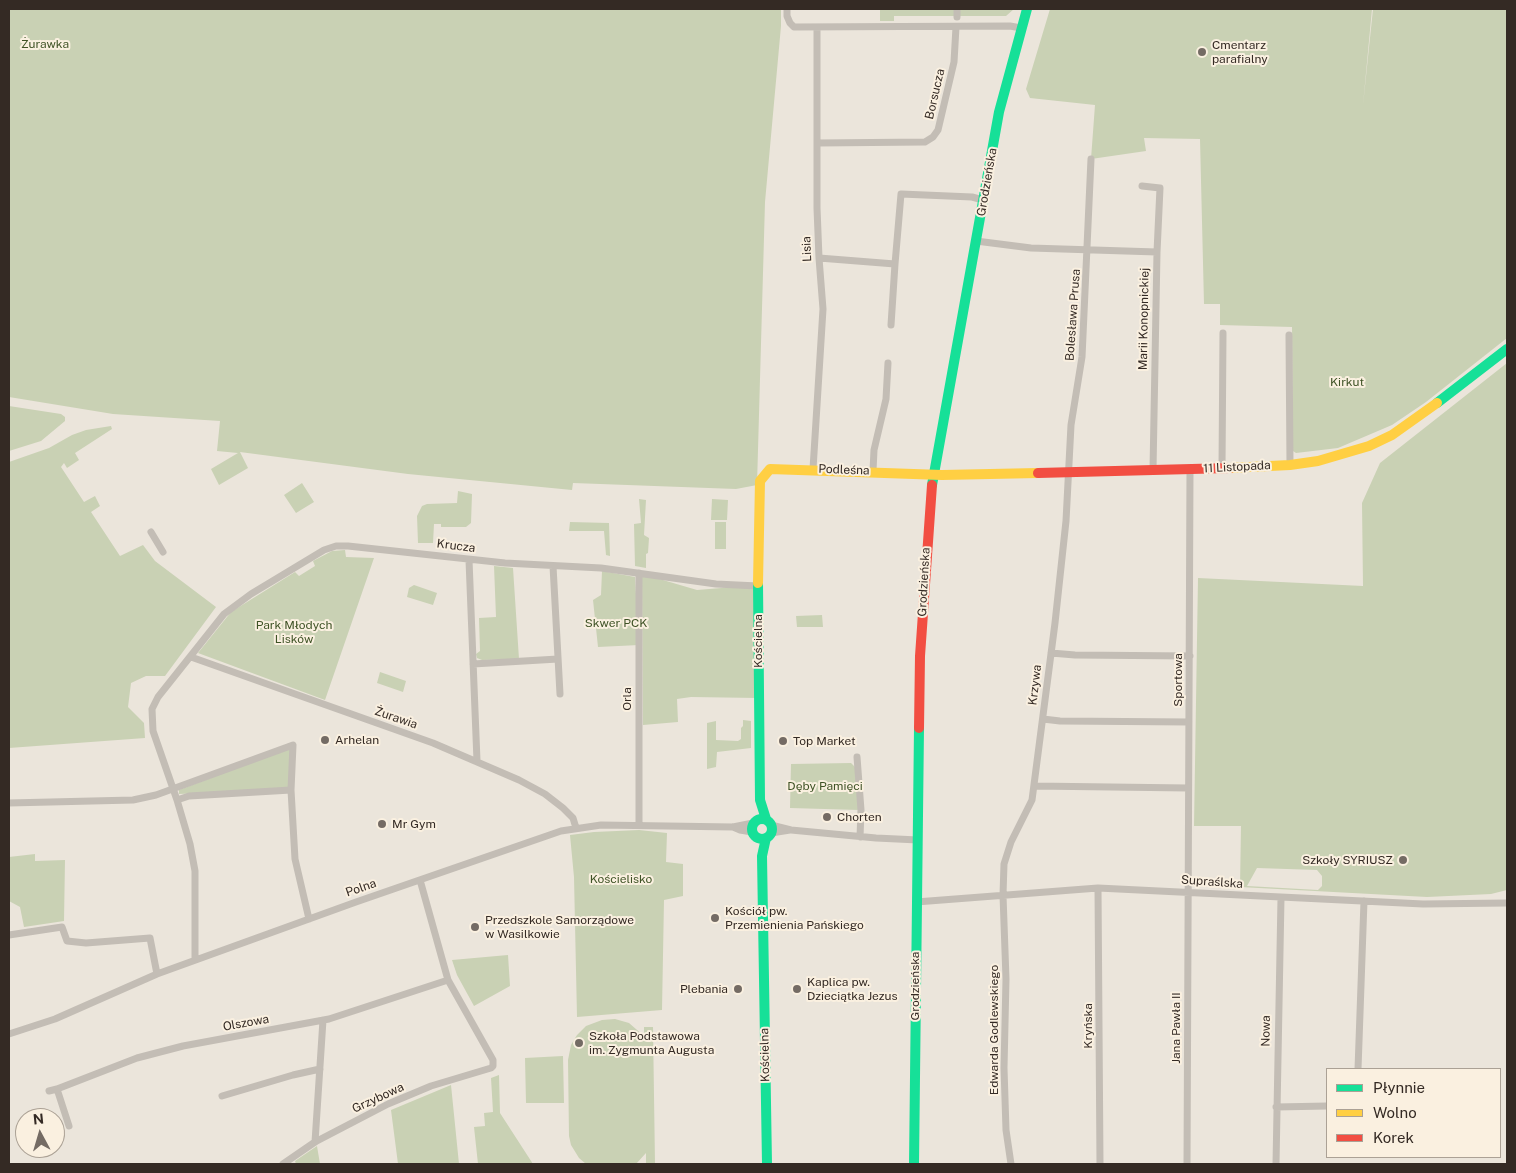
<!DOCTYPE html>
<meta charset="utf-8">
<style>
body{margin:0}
#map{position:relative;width:1516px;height:1173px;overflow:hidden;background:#ebe5db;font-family:"Public Sans",sans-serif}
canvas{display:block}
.frame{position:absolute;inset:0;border:10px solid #342a24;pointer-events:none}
.legend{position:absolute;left:1326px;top:1068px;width:175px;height:90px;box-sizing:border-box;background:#faf0e0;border:1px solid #aba195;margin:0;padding:6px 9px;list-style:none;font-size:15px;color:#342a24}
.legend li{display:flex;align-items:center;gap:10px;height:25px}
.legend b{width:25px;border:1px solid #aba195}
.north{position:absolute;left:15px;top:1108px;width:50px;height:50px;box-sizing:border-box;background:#faf0e0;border:1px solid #aba195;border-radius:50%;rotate:354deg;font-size:14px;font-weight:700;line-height:20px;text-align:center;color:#342a24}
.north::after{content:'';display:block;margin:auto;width:18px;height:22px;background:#746b64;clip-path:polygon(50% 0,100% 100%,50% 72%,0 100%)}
</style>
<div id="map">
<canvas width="1516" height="1173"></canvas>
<div class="frame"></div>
<ul class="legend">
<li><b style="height:6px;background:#16e098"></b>Płynnie</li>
<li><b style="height:6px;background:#ffcf43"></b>Wolno</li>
<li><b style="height:6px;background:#f24e42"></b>Korek</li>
</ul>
<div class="north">N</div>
</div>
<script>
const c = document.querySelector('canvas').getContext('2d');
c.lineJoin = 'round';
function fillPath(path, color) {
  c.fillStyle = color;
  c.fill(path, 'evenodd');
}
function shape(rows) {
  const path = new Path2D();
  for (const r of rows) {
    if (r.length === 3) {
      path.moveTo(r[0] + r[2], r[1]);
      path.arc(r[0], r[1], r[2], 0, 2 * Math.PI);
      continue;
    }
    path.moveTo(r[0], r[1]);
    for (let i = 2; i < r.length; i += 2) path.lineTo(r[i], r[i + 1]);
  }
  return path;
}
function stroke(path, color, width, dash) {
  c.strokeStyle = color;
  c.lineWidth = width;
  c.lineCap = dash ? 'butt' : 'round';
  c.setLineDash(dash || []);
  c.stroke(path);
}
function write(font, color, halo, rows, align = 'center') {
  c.font = font + ' "Public Sans",sans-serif';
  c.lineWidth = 4;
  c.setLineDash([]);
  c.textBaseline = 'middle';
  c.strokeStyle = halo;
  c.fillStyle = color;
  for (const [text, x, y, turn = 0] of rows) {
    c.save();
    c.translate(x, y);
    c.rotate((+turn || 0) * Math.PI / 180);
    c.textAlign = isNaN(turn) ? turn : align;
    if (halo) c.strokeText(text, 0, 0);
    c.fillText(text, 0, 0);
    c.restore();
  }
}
fillPath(shape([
 [9,9,781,9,781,26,765,202,757,485,736,489,573,483,572,490,408,474,240,452,248,468,219,485,211,469,238,453,217,451,220,421,113,414,9,397],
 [880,9,1014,9,1006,16,894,16,894,21,880,21],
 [1050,9,1372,9,1363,105,1373,9,1507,9,1507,338,1426,402,1392,425,1338,448,1296,453,1293,451,1292,327,1220,325,1220,304,1204,304,1200,139,1144,138,1146,151,1091,159,1095,105,1030,98,1026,89],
 [1507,363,1507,890,1491,894,1427,897,1240,887,1241,826,1194,826,1198,578,1363,586,1362,503,1380,463],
 [1257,868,1317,870,1322,876,1322,886,1318,890,1247,886],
 [9,406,61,414,65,417,65,421,41,441,9,451],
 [111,426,112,429,75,453,79,460,67,468,64,463,61,467,84,502,95,496,100,506,91,512,120,556,143,545,155,561,216,607,165,676,146,676,131,683,128,707,144,723,145,738,9,748,9,462,49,448,72,435,86,430],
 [302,483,314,502,296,513,284,495],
 [458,491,472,494,471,523,466,527,441,527,441,524,434,524,433,543,418,543,417,516,422,506,427,504,457,503],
 [639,499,646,500,644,535,649,538,648,553,646,554,646,568,635,566,634,524,641,523],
 [712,499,728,500,727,520,711,520],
 [570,522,609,523,610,556,606,555,604,531,569,531],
 [715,522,726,522,726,549,715,549],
 [345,550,346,557,374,558,325,700,198,653,231,612,295,572,299,576,315,566,313,561,332,551],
 [494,566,513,568,519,659,482,660,477,658,476,654,480,651,479,618,496,617],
 [602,571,635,577,639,645,598,647,593,600,601,595],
 [639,573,697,590,746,586,758,591,758,698,691,697,677,699,678,722,643,725,642,581],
 [414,585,437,593,433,605,407,597,409,588],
 [822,615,823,627,797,627,796,616],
 [380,672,406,681,403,692,377,683],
 [743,720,751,721,751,748,717,752,716,767,707,769,707,723,716,721,716,740,738,741,741,739,741,728,743,726],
 [290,748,290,789,179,794,179,790],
 [851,763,855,767,859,810,790,808,791,764],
 [639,830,667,833,666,862,683,864,683,896,664,900,662,1010,577,1017,574,877,570,835,594,832],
 [35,854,35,861,65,860,64,921,24,927,20,907,9,901,9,857],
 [508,955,510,986,474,1006,457,975,452,960],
 [615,1019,629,1023,644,1036,644,1027,653,1027,655,1164,646,1164,646,1153,636,1164,586,1164,579,1158,571,1145,569,1136,568,1060,571,1045,577,1035,586,1026,602,1020],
 [563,1056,564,1103,526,1103,525,1058],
 [499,1075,500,1113,533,1164,478,1164,474,1127,485,1126,484,1113,493,1112,491,1078],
 [451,1085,459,1164,398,1164,391,1110],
 [317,1146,320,1164,296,1164,295,1161]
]), '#c9d1b4');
stroke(shape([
 [787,9,787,16,790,23,794,27,1010,26,1021,28],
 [957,17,957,9],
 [818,143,925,142,933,137,938,130,954,62,956,27],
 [1142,186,1160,188,1157,252,1153,470],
 [976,241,1031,248,1157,252],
 [819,258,895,264,901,194,972,197,983,200],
 [891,325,895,264],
 [1289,335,1290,465],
 [1222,468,1223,333],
 [813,469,823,309,819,258,817,208,817,28],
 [873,471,874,450,886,399,888,363],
 [151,532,163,552],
 [469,560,477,761],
 [553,566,560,694],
 [1051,653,1075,655,1190,656],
 [191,657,433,743,519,780,545,794,563,808,573,818,576,828],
 [473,664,558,659],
 [1043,719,1060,721,1189,722],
 [857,757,861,810,860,837],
 [1034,786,1188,788],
 [177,800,189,796,291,790],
 [9,803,133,800,156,795,293,745,291,790,295,859,309,919],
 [639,825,639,573],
 [771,825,791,830,876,838,918,840],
 [733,827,740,830,752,832],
 [771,833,790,830],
 [1098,888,1100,1164],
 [916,902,1098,888,1423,904,1507,903],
 [9,935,62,927,67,941,86,943,150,938,157,974],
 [195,960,195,871,190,844,177,800,153,731,152,709,158,697,224,614,251,594,324,550,336,546,348,546,505,563,601,568,716,584,758,586],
 [9,1034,55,1019,157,974,356,902,561,831,601,825,733,827,753,823],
 [1358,1069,1364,901],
 [57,1089,69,1126],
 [49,1091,57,1089,137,1058,183,1046,329,1019,448,980],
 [222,1096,293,1075,320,1069],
 [1276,1107,1327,1106],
 [315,1142,323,1020],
 [283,1164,315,1142,388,1104,431,1086,491,1068,493,1066,493,1060,448,980,420,880],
 [1011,1164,1006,1130,1004,1068,1006,979,1003,895,1004,864,1011,842,1032,800,1055,623,1066,521,1071,425,1082,357,1091,159],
 [1187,1164,1190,469],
 [1276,1164,1281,898]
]), '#c3bdb5', 7);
stroke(shape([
 [1437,403,1507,349],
 [932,485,999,112,1027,9],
 [758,583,760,800,766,819],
 [762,829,10],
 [766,838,762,856,767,1164],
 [914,1164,919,728]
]), '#16e098', 10);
stroke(shape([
 [1230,468,1290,465,1318,461,1369,446,1392,435,1437,403],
 [758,583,760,481,770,469,942,475,1038,473]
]), '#ffcf43', 10);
stroke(shape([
 [1038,473,1230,468],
 [919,728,920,656,932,485]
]), '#f24e42', 10);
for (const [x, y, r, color] of [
 [1202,52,5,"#746b64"],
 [325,740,5,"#746b64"],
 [783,741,5,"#746b64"],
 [827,817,5,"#746b64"],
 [382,824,5,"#746b64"],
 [1403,860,5,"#746b64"],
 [715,918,5,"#746b64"],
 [475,927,5,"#746b64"],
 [738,989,5,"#746b64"],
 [797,989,5,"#746b64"],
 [579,1043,5,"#746b64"]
]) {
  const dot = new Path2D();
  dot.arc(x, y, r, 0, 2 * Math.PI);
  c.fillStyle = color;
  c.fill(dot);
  stroke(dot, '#faf0e0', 2);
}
write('12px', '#3f5326', '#faf0e0', [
 ["Żurawka",45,44],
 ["Kirkut",1347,382],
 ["Skwer PCK",616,623],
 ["Park Młodych",294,625],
 ["Lisków",294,639],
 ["Dęby Pamięci",825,786],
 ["Kościelisko",621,879]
]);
write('12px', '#342a24', '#faf0e0', [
 ["Cmentarz",1212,45],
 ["parafialny",1212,59],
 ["Arhelan",335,740],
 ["Top Market",793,741],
 ["Chorten",837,817],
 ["Mr Gym",392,824],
 ["Szkoły SYRIUSZ",1393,860,"right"],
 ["Kościół pw.",725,911],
 ["Przemienienia Pańskiego",725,925],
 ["Przedszkole Samorządowe",485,920],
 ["w Wasilkowie",485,934],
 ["Kaplica pw.",807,982],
 ["Dzieciątka Jezus",807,996],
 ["Plebania",728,989,"right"],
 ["Szkoła Podstawowa",589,1036],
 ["im. Zygmunta Augusta",589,1050]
], 'left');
write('12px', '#342a24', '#faf0e0', [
 ["Borsucza",935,94,-77],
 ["Grodzieńska",987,182,-80],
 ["Lisia",807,249,-92],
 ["Bolesława Prusa",1073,315,-86],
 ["Marii Konopnickiej",1144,319,-89],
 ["11 Listopada",1237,467,-3],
 ["Podleśna",844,470,2],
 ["Krucza",456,546,7],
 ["Grodzieńska",924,582,-87],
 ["Kościelna",758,641,-90],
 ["Sportowa",1178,680,-90],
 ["Krzywa",1035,685,-83],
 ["Orla",627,699,-90],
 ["Żurawia",396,718,19],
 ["Supraślska",1212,882,4],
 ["Polna",361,888,-19],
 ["Grodzieńska",915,986,-90],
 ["Olszowa",246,1023,-10],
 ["Kryńska",1088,1026,-90],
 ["Jana Pawła II",1176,1028,-90],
 ["Edwarda Godlewskiego",994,1030,-90],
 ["Nowa",1266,1031,-89],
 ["Kościelna",765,1055,-91],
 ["Grzybowa",378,1098,-25]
]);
</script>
